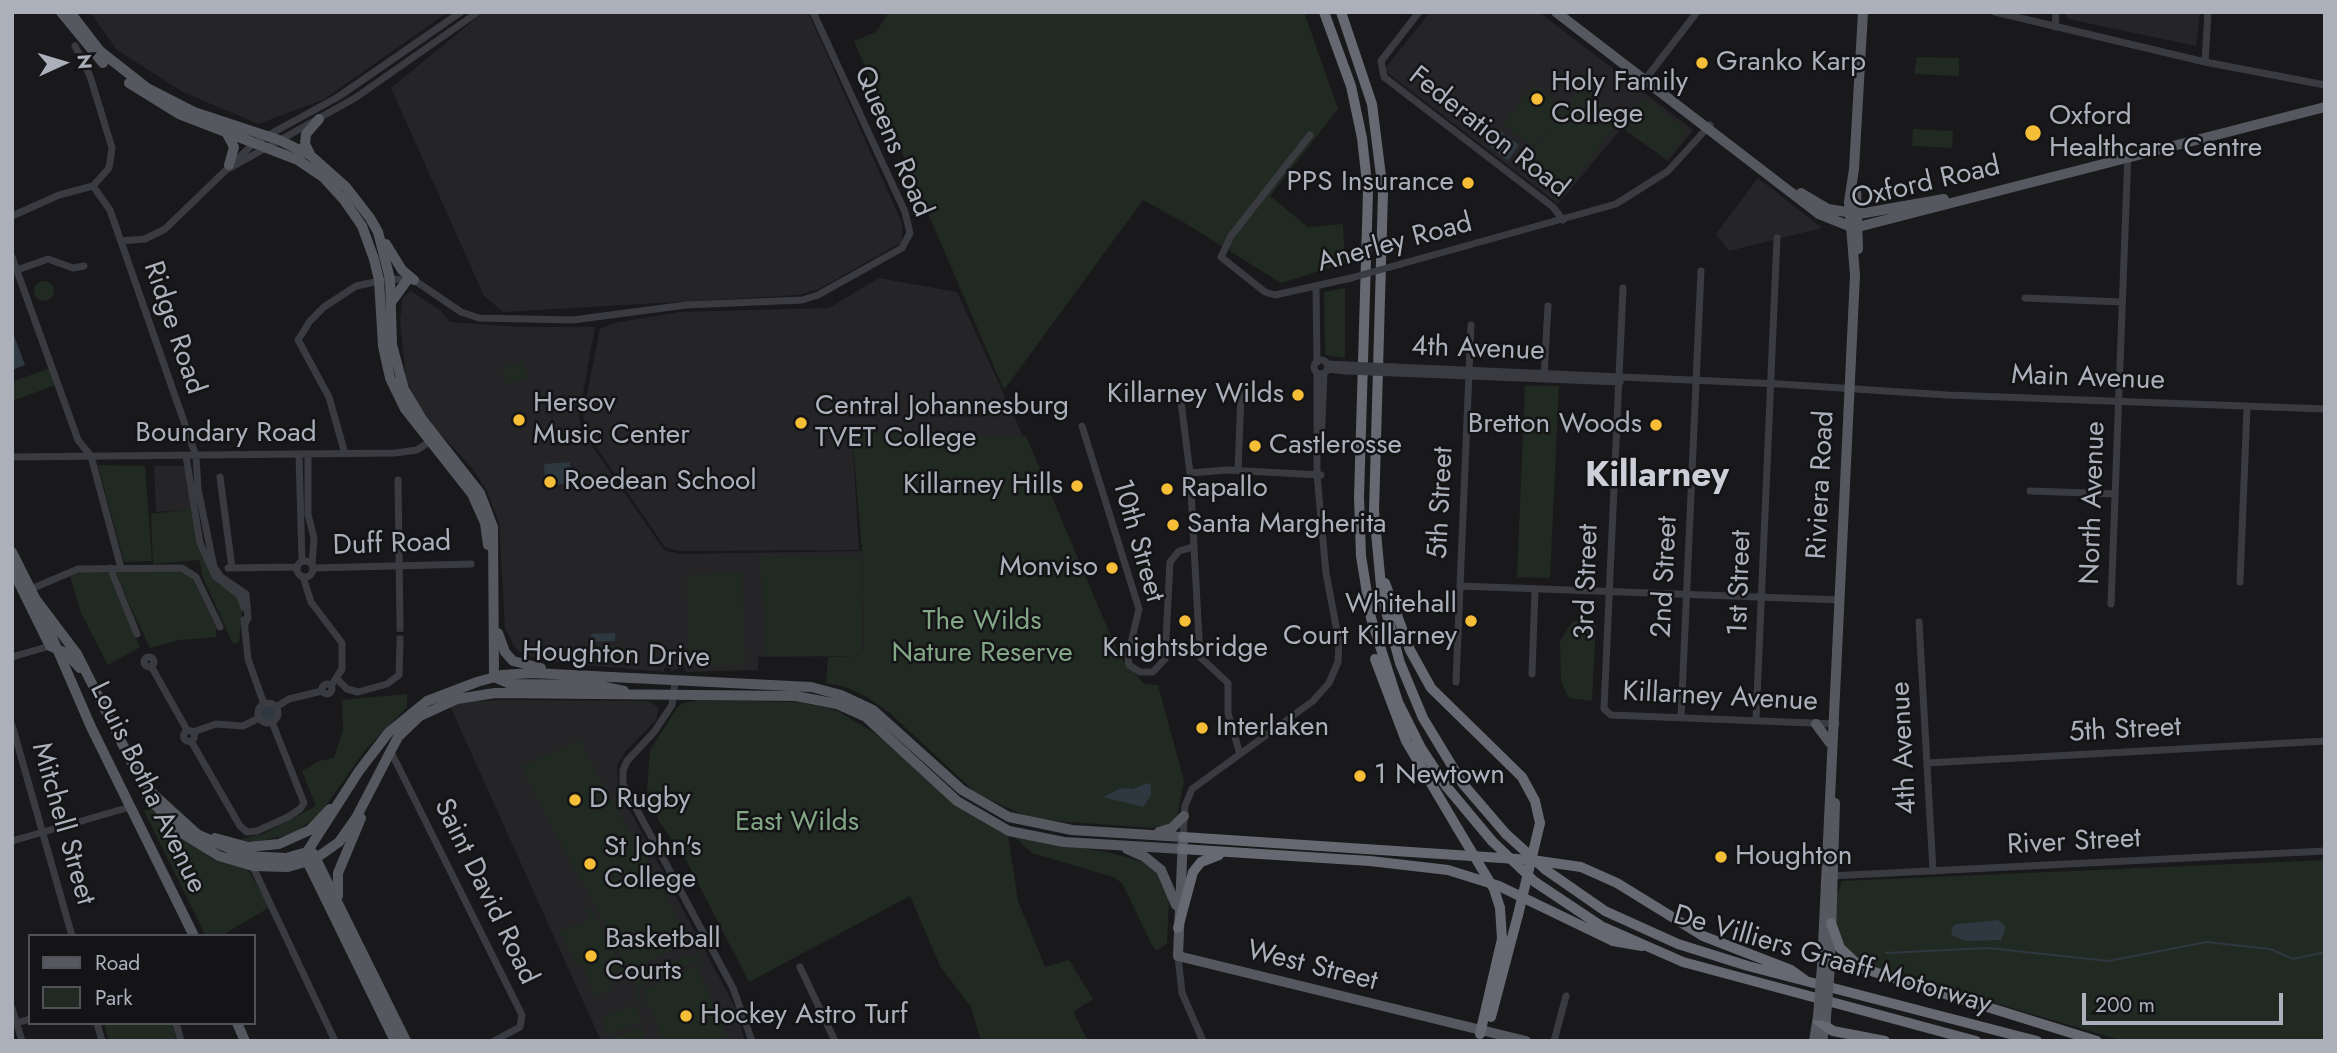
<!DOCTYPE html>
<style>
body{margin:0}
#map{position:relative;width:2337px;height:1053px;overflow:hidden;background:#19191b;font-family:Jost,sans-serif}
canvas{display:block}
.frame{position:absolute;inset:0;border:14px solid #abb0bb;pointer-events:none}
.legend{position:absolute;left:28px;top:934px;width:228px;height:91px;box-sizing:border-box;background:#141416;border:2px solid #505258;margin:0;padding:9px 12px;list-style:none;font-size:21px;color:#abb0bb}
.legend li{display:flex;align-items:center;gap:14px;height:35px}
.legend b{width:35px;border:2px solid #505258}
.north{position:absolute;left:28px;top:28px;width:70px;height:70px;-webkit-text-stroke:5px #141416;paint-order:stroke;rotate:86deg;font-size:19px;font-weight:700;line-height:28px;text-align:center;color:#abb0bb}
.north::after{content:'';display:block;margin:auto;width:24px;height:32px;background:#abb0bb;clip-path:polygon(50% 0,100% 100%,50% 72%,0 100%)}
.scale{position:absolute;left:2082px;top:993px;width:201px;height:32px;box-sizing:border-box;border:4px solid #abb0bb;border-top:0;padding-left:9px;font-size:21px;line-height:24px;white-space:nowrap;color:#abb0bb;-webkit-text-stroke:5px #141416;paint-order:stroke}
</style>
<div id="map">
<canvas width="2337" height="1053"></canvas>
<div class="frame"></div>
<ul class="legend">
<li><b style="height:9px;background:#565860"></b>Road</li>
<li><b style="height:19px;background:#212a22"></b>Park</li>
</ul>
<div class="north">N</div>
<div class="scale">200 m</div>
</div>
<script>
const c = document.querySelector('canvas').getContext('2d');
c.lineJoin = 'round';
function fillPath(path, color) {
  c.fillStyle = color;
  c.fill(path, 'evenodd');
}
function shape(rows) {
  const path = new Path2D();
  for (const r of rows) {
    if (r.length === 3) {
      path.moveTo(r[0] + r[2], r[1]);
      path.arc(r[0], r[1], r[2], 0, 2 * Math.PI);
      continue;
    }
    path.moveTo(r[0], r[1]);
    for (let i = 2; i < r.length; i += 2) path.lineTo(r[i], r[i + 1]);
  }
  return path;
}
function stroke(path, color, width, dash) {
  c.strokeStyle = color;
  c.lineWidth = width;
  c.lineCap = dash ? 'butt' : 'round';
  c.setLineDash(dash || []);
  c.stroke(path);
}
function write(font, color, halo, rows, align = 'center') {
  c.font = font + ' Jost,sans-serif';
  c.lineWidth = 5;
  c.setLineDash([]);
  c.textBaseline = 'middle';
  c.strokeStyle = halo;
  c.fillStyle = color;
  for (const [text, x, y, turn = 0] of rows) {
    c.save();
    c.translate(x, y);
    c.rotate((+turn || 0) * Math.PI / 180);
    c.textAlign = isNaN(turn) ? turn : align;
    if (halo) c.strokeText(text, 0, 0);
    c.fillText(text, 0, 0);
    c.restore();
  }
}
fillPath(shape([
 [90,12,448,12,323,100,258,124,183,92,117,50],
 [484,12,808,12,902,223,902,242,819,289,799,295,503,312,484,296,391,88],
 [1430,12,1539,12,1693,130,1668,161,1622,128,1558,204,1384,70],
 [2200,12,2196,46,2068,19,2064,13],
 [1758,178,1822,228,1729,251,1716,234],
 [879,278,957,292,1023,436,852,433,859,550,679,551,665,547,586,432,583,414,600,329,614,323,679,312,829,308],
 [411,291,441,311,450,322,519,327,595,327,579,415,581,430,664,550,679,554,862,551,864,648,857,656,758,657,758,670,686,672,684,666,671,672,670,668,664,668,664,672,552,662,522,654,516,649,505,629,499,522,486,489,472,468,437,430,417,403,406,379,400,320,403,297],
 [154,466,187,466,191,509,156,512],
 [512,700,647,701,659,707,656,720,625,752,617,765,618,788,735,1007,745,1041,601,1041,450,706,470,701]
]), '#252528');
fillPath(shape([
 [889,12,1304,12,1338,109,1270,196,1308,227,1343,224,1345,263,1281,283,1185,223,1143,200,1004,390,854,41,876,32],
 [1917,57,1959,58,1959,76,1914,74],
 [1534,85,1564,108,1532,147,1503,123],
 [1580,88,1620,119,1562,196,1522,165],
 [1644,98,1687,131,1666,159,1623,126],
 [1913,129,1953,131,1952,148,1912,146],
 [44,291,10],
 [1345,288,1345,358,1325,355,1324,292],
 [523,361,528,377,507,385,502,368],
 [50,368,56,385,12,401,12,382],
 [1525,386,1559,386,1550,578,1517,577],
 [852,433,1026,436,1119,655,1144,684,1158,685,1184,781,1177,816,1171,825,1156,828,1038,820,1014,811,976,793,891,714,867,697,843,686,826,683,828,657,857,656,864,648,862,551],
 [98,465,145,466,152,561,124,562],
 [191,509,196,536,213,576,219,584,240,597,243,604,239,642,233,644,202,575,200,560,153,564,151,514],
 [860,556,862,647,856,655,766,655,760,558],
 [89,570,108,573,140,647,108,665,81,613,70,576],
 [114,571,184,571,192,578,216,628,216,637,179,640,150,648],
 [742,573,745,665,689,666,687,575],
 [1573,621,1596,622,1592,701,1569,698,1561,682,1560,641],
 [589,646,626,647,626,664,589,664],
 [407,694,407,707,365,750,320,814,295,833,257,842,238,840,265,833,316,806,302,771,319,761,334,758,343,730,342,700],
 [699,700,799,702,836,710,881,737,948,799,1008,835,1018,901,1045,967,1069,960,1093,999,1073,1012,1088,1041,981,1041,971,1007,940,966,910,896,749,982,686,860,659,821,647,790,650,750,677,708,683,703],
 [579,740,623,821,640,844,686,935,686,943,631,970,625,964,521,767],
 [154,807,211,858,248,870,270,907,221,936,206,936,144,811],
 [1016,838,1107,852,1144,862,1156,871,1169,897,1167,943,1157,951,1152,945,1122,883,1113,877,1032,853],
 [2325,860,2325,1041,2123,1041,1860,963,1845,950,1836,929,1836,898,1842,881],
 [585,909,591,909,625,972,623,975,612,976,607,963,604,964,613,988,595,996,583,964,576,966,559,932,590,919],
 [696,951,705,965,702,967,698,960,638,988,647,1013,635,990,635,981,687,955,689,959,697,956],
 [696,966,730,1041,664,1041,642,991],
 [635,1004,642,1021,608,1035,601,1019],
 [104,1023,172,1023,177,1041,109,1041],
 [641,1026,647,1041,610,1041,609,1040]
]), '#212a22');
fillPath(shape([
 [1499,130,1519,145,1508,161,1488,145],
 [12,330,25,365,12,370],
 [570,462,571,484,545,485,544,464],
 [615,633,615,641,592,642,591,634],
 [268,713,8],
 [1147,783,1151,785,1151,795,1143,807,1103,797,1121,788,1133,789],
 [1998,920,2006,927,2001,940,1966,941,1951,935,1953,926,1958,924]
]), '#2e3840');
stroke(shape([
 [1886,953,1988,948,2108,961,2207,942,2270,949,2293,959,2325,952]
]), '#2e3840', 2);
stroke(shape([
 [400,625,400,643]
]), '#36373b', 7, [7, 3.5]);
stroke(shape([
 [1419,12,1381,61,1384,77,1553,207,1563,220],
 [1995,12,2205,62,2325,85],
 [2055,27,2056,12],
 [75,46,90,76,112,148,109,168,93,186],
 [2205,62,2208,12],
 [1644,81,1697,12],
 [1310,135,1231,236,1221,257,1265,292,1275,295,1351,278],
 [230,168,355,98,478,12],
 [93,186,110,210,196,456,198,489,214,567,221,577,246,594,248,618,245,624],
 [12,216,59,195,93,186],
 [121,241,145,239,165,229,254,143,338,97,461,12],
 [12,257,78,440,91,456,121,568],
 [1401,264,1616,204,1668,171,1710,125],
 [17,270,48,259,73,268,84,266],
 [1316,287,1317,362],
 [1623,288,1604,709,1611,715,1836,724],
 [2025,298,2122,302],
 [1321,367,7],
 [1327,364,1347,365],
 [1395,367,1780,384,1947,395,2325,409],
 [1327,369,1347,371],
 [1395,373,1620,382],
 [1544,376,1548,306],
 [1180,394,1190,473,1200,657,1228,683,1228,713,1240,754],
 [1082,426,1139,609,1128,655,1129,665,1140,672,1153,672,1165,659,1170,562,1179,551,1193,547],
 [1321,444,1324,373],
 [345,454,329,397,298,340,310,321,324,307,356,286,390,279,414,280,461,312,479,318,573,320,686,305,802,300,818,295,902,248,910,233,905,212,813,12],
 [299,455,302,561],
 [308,455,308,514,314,538,312,565],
 [186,456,200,543,215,576,240,596,244,608],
 [12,457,395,453,417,450,432,440],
 [1238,471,1241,394],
 [1190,473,1227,470,1321,475],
 [220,477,232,568],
 [398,480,400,625],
 [2030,491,2115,494],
 [305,569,8],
 [110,568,137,634],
 [228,568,297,567],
 [313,568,471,564],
 [303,577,311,602,342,643,342,669,331,686],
 [2240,582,2247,407],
 [1460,586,1840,600],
 [31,589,78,569,182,568,196,577,220,627],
 [2111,604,2128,152],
 [244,620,248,659,264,704],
 [1919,622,1933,871],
 [12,657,50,646],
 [149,662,5],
 [151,666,187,730],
 [1532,674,1535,589],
 [337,679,347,689,358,692,387,684,399,675,400,643],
 [675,682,672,705,654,732,627,761,623,770,623,784,733,988,752,1041],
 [1456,682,1471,325],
 [327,689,5],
 [268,713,10],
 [276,707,289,699,322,691],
 [1681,718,1701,271],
 [1756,720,1777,238],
 [12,725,72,936],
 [189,736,5.5],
 [193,732,216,724,243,726,259,718],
 [191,741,240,826,247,832,257,831,288,817,300,809,304,803,272,722],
 [390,750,522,1015,520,1027,494,1041],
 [1927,763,2325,741],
 [1183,837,1185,806,1192,789,1313,701,1329,683,1338,662,1339,642,1326,573,1317,475,1317,373],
 [12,841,130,807],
 [252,865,335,1041],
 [1830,876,2325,851],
 [1178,956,1182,993,1203,1041],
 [800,967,835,1041],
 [12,1008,22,1041],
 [97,1023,102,1041],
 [176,1023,181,1041],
 [13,1024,30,1019],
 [1554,1041,1566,996]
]), '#3a3b40', 7);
stroke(shape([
 [61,12,103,63],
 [70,12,100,51,147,88,194,112,279,140,310,155,346,187,370,218,378,232,390,279,392,345,404,389,422,419,480,493,493,527,494,677],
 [1556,12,1819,214,1854,228,2325,107],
 [129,83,179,114,298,160,323,177,344,200,362,226,374,259,379,280,383,346,390,378,405,409,472,494,485,523,488,545],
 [227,134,234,147,229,165],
 [310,154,305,144,306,134,319,119],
 [1856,190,1858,249],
 [1801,193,1828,209,1859,214,1944,199],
 [386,244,402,270,414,280],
 [392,301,408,279],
 [12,552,36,600],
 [12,569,48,642],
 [34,597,77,654,131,761,153,794,197,834,246,856,286,858,307,852,359,771,389,732,427,701,477,682,502,675,532,673,811,687,841,695,873,710,962,790,1009,817,1072,830,1183,837,1178,956,1526,1041],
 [42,614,91,727,194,936],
 [498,633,505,652,513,661,541,668],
 [50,646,66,653,80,668],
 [494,677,510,684,596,685,624,691],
 [1816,724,1830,743],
 [147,796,182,833,219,856,253,866,288,867,315,859,339,842,356,818,398,737,420,716,457,699,495,693,796,696,837,704,866,717,957,801,1009,831,1064,842,1182,849],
 [1159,832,1172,828,1184,816],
 [215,838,248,847,279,844,310,830,330,809],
 [1127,849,1145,857,1161,870,1176,905],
 [313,853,406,1041],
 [306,859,395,1041],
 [338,896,338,873,361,818],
 [1822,966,1855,275,1849,202,1854,169,1863,12],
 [1830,966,1835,803],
 [237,1023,245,1041],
 [1814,1041,1818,1016],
 [1822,1041,1826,1021]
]), '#565860', 10);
stroke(shape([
 [1324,12,1351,86,1362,138,1368,192,1359,497,1361,556,1371,618,1398,702,1421,748,1446,786,1492,841],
 [1341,12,1372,104,1383,192,1374,511,1382,597,1400,663,1423,718,1463,784,1506,834],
 [1385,583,1410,650,1431,688,1522,777,1535,801,1540,823],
 [1375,659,1406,741,1458,829],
 [1183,837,1532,860,1581,867,1617,883,1703,936,1791,970,1805,980],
 [1182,849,1370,861,1448,870,1499,886,1613,941,1642,946],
 [1546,870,1605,911,1678,944,1748,966,2037,1041],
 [1535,882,1601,926,1683,962,1976,1041],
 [1831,923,1840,948,1857,964],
 [1178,928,1193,872,1201,862,1219,855],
 [1822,960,1842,962,2097,1041],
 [1491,1017,1518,915],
 [1818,1021,1833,1031,1885,1041],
 [1480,1034,1502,939,1500,908]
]), '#666972', 10);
stroke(shape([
 [1351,278,1401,264],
 [1347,365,1395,367],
 [1347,371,1395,373]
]), '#3a3b40', 7);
stroke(shape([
 [1818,1016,1822,966],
 [1826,1017,1830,966]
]), '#565860', 10);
stroke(shape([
 [1458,829,1494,889,1500,908],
 [1506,834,1546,870],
 [1492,841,1535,882],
 [1518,915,1540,823]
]), '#666972', 10);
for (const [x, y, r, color] of [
 [1702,63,7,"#f6bd37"],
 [1537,99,7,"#f6bd37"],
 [2033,133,9,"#f6bd37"],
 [1468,183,7,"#f6bd37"],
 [1298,395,7,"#f6bd37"],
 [519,420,7,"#f6bd37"],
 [801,423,7,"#f6bd37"],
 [1656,425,7,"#f6bd37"],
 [1255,446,7,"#f6bd37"],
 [550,482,7,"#f6bd37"],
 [1077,486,7,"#f6bd37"],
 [1167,489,7,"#f6bd37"],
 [1173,525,7,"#f6bd37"],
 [1112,568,7,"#f6bd37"],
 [1185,621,7,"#f6bd37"],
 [1471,621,7,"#f6bd37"],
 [1202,728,7,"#f6bd37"],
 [1360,776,7,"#f6bd37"],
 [575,800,7,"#f6bd37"],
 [1721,857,7,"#f6bd37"],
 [590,864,7,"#f6bd37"],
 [591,956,7,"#f6bd37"],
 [686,1016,7,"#f6bd37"]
]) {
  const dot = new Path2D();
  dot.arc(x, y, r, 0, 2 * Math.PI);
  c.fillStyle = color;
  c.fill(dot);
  stroke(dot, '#141416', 2.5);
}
write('28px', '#abb0bb', '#141416', [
 ["Granko Karp",1716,63],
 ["Holy Family",1551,83],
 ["College",1551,115],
 ["Oxford",2049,117],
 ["Healthcare Centre",2049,149],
 ["PPS Insurance",1454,183,"right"],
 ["Killarney Wilds",1284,395,"right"],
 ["Hersov",533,404],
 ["Music Center",533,436],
 ["Central Johannesburg",815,407],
 ["TVET College",815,439],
 ["Bretton Woods",1642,425,"right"],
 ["Castlerosse",1269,446],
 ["Roedean School",564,482],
 ["Killarney Hills",1063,486,"right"],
 ["Rapallo",1181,489],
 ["Santa Margherita",1187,525],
 ["Monviso",1098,568,"right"],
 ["Whitehall",1457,605,"right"],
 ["Court Killarney",1457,637,"right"],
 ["Knightsbridge",1185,649,"center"],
 ["Interlaken",1216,728],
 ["1 Newtown",1374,776],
 ["D Rugby",589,800],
 ["St John's",604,848],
 ["College",604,880],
 ["Houghton",1735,857],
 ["Basketball",605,940],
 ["Courts",605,972],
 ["Hockey Astro Turf",700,1016]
], 'left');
write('28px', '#abb0bb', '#141416', [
 ["Federation Road",1488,133,38],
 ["Queens Road",892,142,67],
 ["Oxford Road",1926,184,-13],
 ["Anerley Road",1395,244,-15],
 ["Ridge Road",173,328,71],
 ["4th Avenue",1478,350,2],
 ["Main Avenue",2088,379,2],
 ["Boundary Road",226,434],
 ["Riviera Road",1822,485,-87],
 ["5th Street",1442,503,-87],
 ["North Avenue",2094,503,-88],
 ["10th Street",1137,541,74],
 ["Duff Road",392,545,-2],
 ["2nd Street",1666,577,-87],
 ["3rd Street",1588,582,-88],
 ["1st Street",1741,583,-88],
 ["Houghton Drive",616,656,2],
 ["Killarney Avenue",1720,698,3],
 ["5th Street",2125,731,-3],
 ["4th Avenue",1905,748,-93],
 ["Louis Botha Avenue",147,788,64],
 ["Mitchell Street",62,824,74],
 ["River Street",2074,843,-3],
 ["Saint David Road",485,892,64],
 ["De Villiers Graaff Motorway",1832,961,16],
 ["West Street",1312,967,14]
]);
write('28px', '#82a686', '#141416', [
 ["The Wilds",982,622],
 ["Nature Reserve",982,654],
 ["East Wilds",797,823]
]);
write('bold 35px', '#cccfd7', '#141416', [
 ["Killarney",1657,478]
]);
</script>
